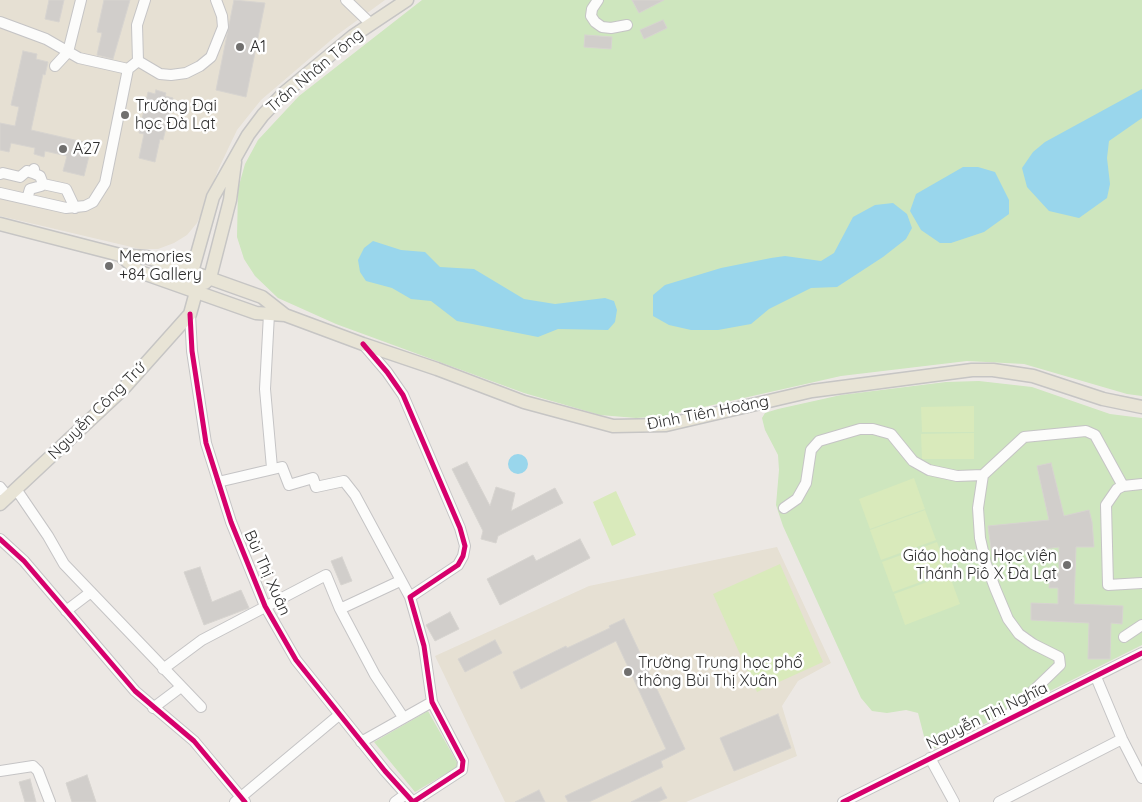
<!DOCTYPE html>
<meta charset="utf-8">
<style>
body{margin:0}
canvas{display:block;background:#ece8e4}
</style>
<canvas width="1142" height="802"></canvas>
<script>
const c = document.querySelector('canvas').getContext('2d');
c.lineJoin = 'round';
function fillPath(path, color) {
  c.fillStyle = color;
  c.fill(path, 'evenodd');
}
function shape(rows) {
  const path = new Path2D();
  for (const r of rows) {
    if (r.length === 3) {
      path.moveTo(r[0] + r[2], r[1]);
      path.arc(r[0], r[1], r[2], 0, 2 * Math.PI);
      continue;
    }
    path.moveTo(r[0], r[1]);
    for (let i = 2; i < r.length; i += 2) path.lineTo(r[i], r[i + 1]);
  }
  return path;
}
function stroke(path, color, width, dash) {
  c.strokeStyle = color;
  c.lineWidth = width;
  c.lineCap = dash ? 'butt' : 'round';
  c.setLineDash(dash || []);
  c.stroke(path);
}
function write(font, color, halo, rows, align = 'center') {
  c.font = font + ' Quicksand,sans-serif';
  c.lineWidth = 5;
  c.setLineDash([]);
  c.textBaseline = 'middle';
  c.strokeStyle = halo;
  c.fillStyle = color;
  for (const [text, x, y, turn = 0] of rows) {
    c.save();
    c.translate(x, y);
    c.rotate((+turn || 0) * Math.PI / 180);
    c.textAlign = isNaN(turn) ? turn : align;
    if (halo) c.strokeText(text, 0, 0);
    c.fillText(text, 0, 0);
    c.restore();
  }
}
fillPath(shape([
 [0,0,385,0,337,35,261,100,237,130,218,170,205,206,197,223,187,235,174,243,158,249,140,249,0,216],
 [777,547,831,663,798,681,782,706,797,756,686,802,505,802,435,656,589,586]
]), '#e6e0d3');
fillPath(shape([
 [422,0,1142,0,1142,396,1127,394,1024,364,967,361,841,376,664,416,636,418,600,415,524,393,336,324,278,298,255,276,244,259,237,237,238,189,245,164,258,140,299,96],
 [979,381,1032,387,1110,414,1142,418,1142,645,936,748,930,748,926,744,918,713,906,710,887,713,872,711,861,698,783,526,776,505,779,470,778,455,765,430,762,418,765,413,778,409,841,395,946,382],
 [428,711,459,766,415,792,374,742]
]), '#cee6be');
fillPath(shape([
 [974,406,974,432,922,432,921,407],
 [974,433,974,459,922,459,921,434],
 [914,478,925,509,870,529,859,499],
 [616,491,636,535,612,546,593,502],
 [925,510,936,540,881,560,870,530],
 [937,542,948,572,893,592,882,562],
 [780,564,823,662,757,692,713,594],
 [949,574,960,604,905,625,894,594]
]), '#d9eabb');
fillPath(shape([
 [1142,89,1142,118,1109,141,1107,158,1110,184,1107,198,1079,218,1049,211,1027,187,1022,168,1033,152,1045,142],
 [963,167,978,167,995,172,1009,200,1009,214,984,232,951,243,940,243,921,230,910,211,916,194],
 [893,203,907,214,912,228,906,239,883,257,837,287,811,288,769,309,751,324,718,330,691,330,669,325,653,316,653,295,665,285,721,268,771,258,785,256,821,261,834,253,853,217,875,205],
 [373,241,401,250,425,252,440,267,474,269,524,299,555,304,605,298,614,301,617,310,615,322,608,330,558,329,538,337,457,321,431,301,411,299,392,288,366,281,360,272,358,260,364,248],
 [518,464,10]
]), '#99d6ec');
const building = shape([
 [49,0,64,0,59,22,45,19,49,0],
 [104,0,130,0,113,59,97,55,102,33,97,32,104,0],
 [234,0,265,3,246,97,216,90,234,0],
 [632,0,664,0,639,13,632,0],
 [663,20,667,28,644,39,640,30,663,20],
 [585,35,612,37,611,49,584,47,585,35],
 [23,51,37,54,36,59,48,62,45,75,43,74,31,130,92,144,84,176,63,171,67,156,45,151,44,157,34,154,35,148,11,143,9,152,0,150,0,123,15,126,19,107,11,105,23,51],
 [156,90,166,93,165,96,173,98,163,140,160,139,155,162,139,158,144,134,139,133,148,92,155,94,156,90],
 [467,462,490,506,496,487,515,493,511,511,555,488,563,503,498,536,496,543,481,539,483,531,452,469,467,462],
 [1051,463,1064,516,1089,510,1092,522,1094,547,1076,547,1074,604,1123,606,1122,624,1111,623,1110,659,1088,659,1089,623,1031,620,1031,603,1058,604,1058,588,1049,588,1050,574,1059,573,1059,547,992,556,988,526,1049,520,1037,466,1051,463],
 [580,539,590,558,500,605,487,579,533,555,536,561,580,539],
 [342,557,352,581,341,585,331,561,342,557],
 [200,567,212,602,241,590,249,608,204,625,184,572,200,567],
 [450,612,459,629,435,641,426,625,450,612],
 [624,619,685,749,661,761,663,767,589,802,568,802,565,796,666,749,616,641,521,689,513,672,566,646,567,648,610,628,609,626,624,619],
 [495,640,502,653,465,672,458,659,495,640],
 [778,714,791,748,734,771,720,738,778,714],
 [87,775,96,802,72,802,66,783,87,775],
 [30,779,36,802,25,802,19,782,30,779],
 [661,787,667,798,658,802,631,802,661,787],
 [539,790,545,802,515,802,539,790]
]);
fillPath(building, '#d1cecb');
stroke(building, '#d7d4d0', 1);
const minor = shape([
 [346,0,371,24],
 [598,0,592,9,591,16,595,22,602,27,611,28,627,25],
 [0,22,46,39,79,58,128,69,138,61],
 [138,61,160,74,171,75,186,73,200,66,211,57,223,27,222,16,216,0],
 [138,61,137,25,145,0],
 [55,66,68,52,81,0],
 [0,174,3,173,20,177,27,171,33,173,34,169],
 [43,184,66,189,75,208],
 [0,193,66,208,85,206,93,202,105,183,128,69],
 [27,199,30,189,41,186,43,184,40,176,33,173],
 [190,314,192,351,206,443,231,522,265,606,296,660,385,771,413,802],
 [269,314,265,389,272,468],
 [363,344,387,372,403,395,460,528,465,546,463,556,458,565,410,597,424,646,432,702,463,761,462,770,413,802],
 [983,475,1024,437,1086,431,1095,435,1123,486],
 [218,482,282,467,289,485,313,478,316,487,344,481,355,495,410,597],
 [1142,484,1123,486,1117,489,1106,505,1108,585,1142,583],
 [0,487,8,497],
 [16,489,48,536,64,564,201,707],
 [784,508,797,499,806,483,811,450,819,441,860,429,873,429,891,434,913,461,929,470,957,476,983,475,978,508,980,538,986,564,995,588,1008,619,1019,634,1033,644,1059,657,1060,665,1001,722],
 [0,539,24,561,135,691,194,741,245,802],
 [340,609,400,581],
 [66,611,91,592],
 [1124,637,1142,625],
 [163,669,202,640,326,575,340,609,375,675,403,717],
 [1096,677,1122,739,1142,778],
 [153,708,181,687],
 [361,742,432,702],
 [930,758,954,802],
 [0,771,33,766,38,771,50,802],
 [235,802,339,715],
 [395,802,406,794],
 [843,802,1142,653],
 [999,802,1122,739]
]);
const major = shape([
 [0,224,120,255,146,257,192,272,262,297,285,315,363,344,437,369,524,402,613,426,666,425,812,391,972,370,993,370,1033,376,1103,399,1142,407],
 [120,255,140,272,256,313,285,315],
 [205,283,210,278,230,200,235,162],
 [0,504,123,389,190,314,196,292,192,272,213,197,248,135,263,115,284,93,353,36,407,0]
]);
stroke(minor, '#c5c4c5', 12);
stroke(major, '#c6c5c4', 15);
stroke(minor, '#fcfcfb', 10);
stroke(major, '#e8e4d6', 12);
stroke(shape([
 [190,314,192,351,206,443,231,522,265,606,296,660,385,771,413,802],
 [363,344,387,372,403,395,460,528,465,546,463,556,458,565,410,597,424,646,432,702,463,761,462,770,413,802],
 [0,539,24,561,135,691,194,741,245,802],
 [843,802,1142,653]
]), '#d6006c', 5);
for (const [x, y, r, color] of [
 [240,47,5,"#706f6e"],
 [125,115,5,"#706f6e"],
 [63,149,5,"#706f6e"],
 [109,266,5,"#706f6e"],
 [1067,565,5,"#706f6e"],
 [628,672,5,"#706f6e"]
]) {
  const dot = new Path2D();
  dot.arc(x, y, r, 0, 2 * Math.PI);
  c.fillStyle = color;
  c.fill(dot);
  stroke(dot, '#fff', 2);
}
write('16px', '#2e2e2e', '#fff', [
 ["A1",250,47],
 ["Trường Đại",135,106],
 ["học Đà Lạt",135,124],
 ["A27",73,149],
 ["Memories",119,257],
 ["+84 Gallery",119,275],
 ["Giáo hoàng Học viện",1057,556,"right"],
 ["Thánh Piô X Đà Lạt",1057,574,"right"],
 ["Trường Trung học phổ",638,663],
 ["thông Bùi Thị Xuân",638,681]
], 'left');
write('16px', '#2e2e2e', '#fff', [
 ["Trần Nhân Tông",315,71,-40],
 ["Nguyễn Công Trứ",97,411,-45],
 ["Đinh Tiên Hoàng",708,413,-11],
 ["Bùi Thị Xuân",267,573,66],
 ["Nguyễn Thị Nghĩa",987,716,-26]
]);
</script>
